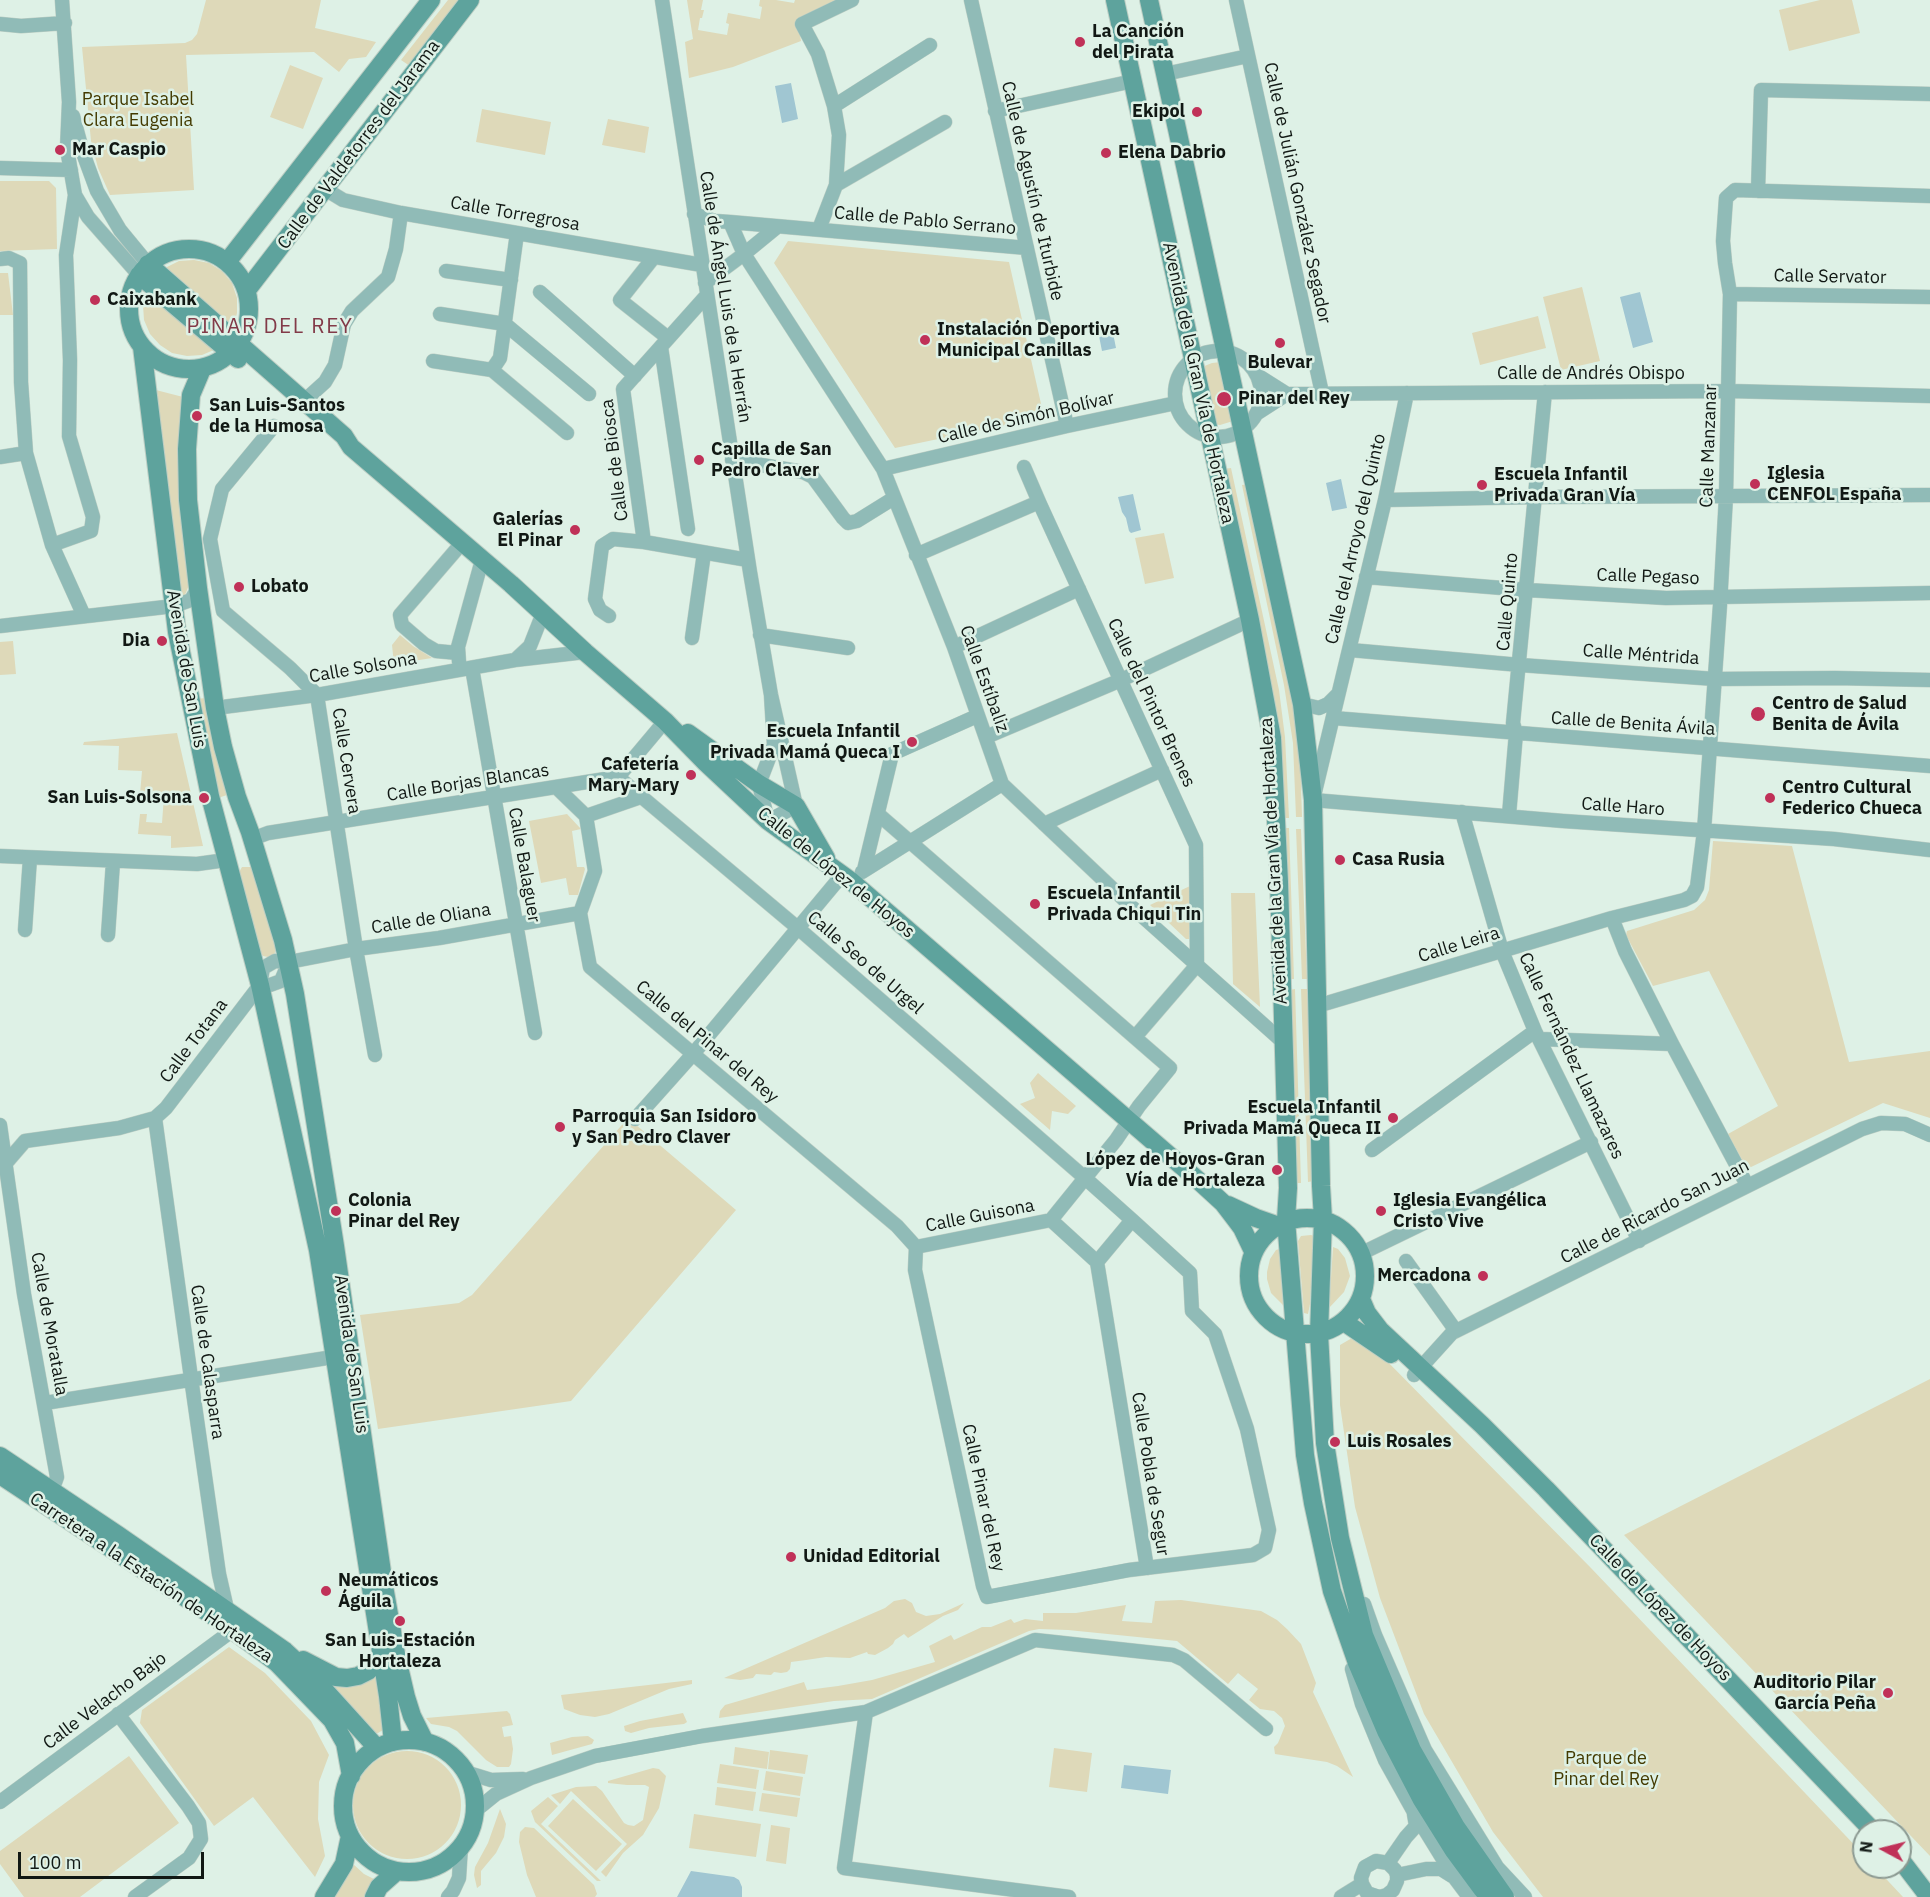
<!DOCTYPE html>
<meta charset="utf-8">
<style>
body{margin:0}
#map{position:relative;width:1930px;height:1897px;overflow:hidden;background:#def1e6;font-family:"IBM Plex Sans",sans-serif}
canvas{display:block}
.north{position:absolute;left:1852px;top:1819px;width:60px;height:60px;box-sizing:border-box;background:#def1e6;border:2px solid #8c9a92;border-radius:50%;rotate:277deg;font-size:16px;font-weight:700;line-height:24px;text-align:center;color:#111814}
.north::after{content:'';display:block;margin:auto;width:21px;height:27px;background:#c03158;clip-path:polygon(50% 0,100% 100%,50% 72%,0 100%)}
.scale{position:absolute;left:18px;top:1852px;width:186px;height:27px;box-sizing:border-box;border:3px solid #111814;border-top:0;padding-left:8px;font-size:18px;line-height:21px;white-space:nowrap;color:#111814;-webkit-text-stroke:4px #def1e6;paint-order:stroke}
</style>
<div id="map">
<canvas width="1930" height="1897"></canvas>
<div class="north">N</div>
<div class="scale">100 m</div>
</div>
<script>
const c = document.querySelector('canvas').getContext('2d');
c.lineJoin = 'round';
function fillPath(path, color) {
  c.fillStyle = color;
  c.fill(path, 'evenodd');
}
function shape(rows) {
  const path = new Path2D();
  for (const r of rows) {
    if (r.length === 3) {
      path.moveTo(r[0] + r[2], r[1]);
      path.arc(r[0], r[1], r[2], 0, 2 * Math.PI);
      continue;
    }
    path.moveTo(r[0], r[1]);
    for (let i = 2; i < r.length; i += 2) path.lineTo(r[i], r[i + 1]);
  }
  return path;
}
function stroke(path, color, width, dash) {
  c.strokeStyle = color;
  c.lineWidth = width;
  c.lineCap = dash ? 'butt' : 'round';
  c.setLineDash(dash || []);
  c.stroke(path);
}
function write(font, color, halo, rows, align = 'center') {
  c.font = font + ' "IBM Plex Sans",sans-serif';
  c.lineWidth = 5;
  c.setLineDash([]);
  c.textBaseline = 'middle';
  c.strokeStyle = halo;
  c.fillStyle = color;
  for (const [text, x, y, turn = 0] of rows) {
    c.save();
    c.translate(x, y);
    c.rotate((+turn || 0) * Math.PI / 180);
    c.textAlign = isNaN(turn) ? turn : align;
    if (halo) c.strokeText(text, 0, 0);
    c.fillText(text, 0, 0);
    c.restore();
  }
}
fillPath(shape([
 [206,0,321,0,315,28,376,42,366,57,349,59,339,72,314,52,186,55,194,190,110,195,98,168,91,141,82,47,185,43,192,40,197,34],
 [448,0,462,0,410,66,401,60],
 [687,0,703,0,701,10,704,10,702,18,700,18,698,30,727,35,729,24,726,23,728,13,760,19,762,7,759,6,760,0,776,0,794,3,795,0,841,0,798,21,801,41,733,67,689,78,685,42,693,39],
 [1820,0,1852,0,1860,33,1789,51,1779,10],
 [290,65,323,78,303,129,270,117],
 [482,109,551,122,545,155,476,142],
 [608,119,649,127,645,153,602,145],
 [0,181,49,181,56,188,57,249,0,251],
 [788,241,1009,262,1044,417,895,448,774,263],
 [194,260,209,263,222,271,232,283,237,298,237,313,233,328,165,268,179,261],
 [0,273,8,273,13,315,0,315],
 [1582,287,1600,361,1561,370,1543,297],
 [147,290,216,349,202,355,187,356,172,353,160,345,150,334,144,320,143,305],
 [1538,316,1546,348,1480,365,1472,333],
 [1221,362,1233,421,1220,425,1214,424,1202,367,1212,363],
 [152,389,183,397,181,502,184,548,189,585,185,595,179,596],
 [1231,468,1279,690,1285,737,1289,818,1283,818,1223,469],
 [1248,484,1288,670,1300,754,1302,817,1296,817,1293,743,1284,685,1242,485],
 [1164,533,1174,578,1145,584,1135,538],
 [400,635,413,646,432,658,394,664,392,645],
 [13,641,16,674,0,675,0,642],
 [206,698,230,794,218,798,196,699],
 [177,733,203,846,171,848,171,836,138,834,140,814,147,814,146,822,162,823,164,796,140,794,142,771,118,770,119,746,83,745,84,742],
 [567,814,581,829,572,831,577,867,584,867,585,869,578,895,569,895,566,878,541,883,529,821],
 [1283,828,1289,828,1294,979,1289,979],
 [1296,829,1301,829,1307,979,1302,979],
 [1713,841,1792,846,1849,1062,1930,1051,1930,1118,1883,1103,1747,1169,1728,1134,1778,1106,1709,971,1653,986,1626,935,1627,931,1694,910,1705,900,1709,890],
 [242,867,251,867,254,869,277,946,274,955,268,957,263,956,259,951,238,874],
 [1190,886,1189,939,1186,939,1150,905],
 [1231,893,1255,893,1260,1007,1233,984],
 [1295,989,1301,1183,1294,1183,1289,990],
 [1301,989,1308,989,1314,1181,1308,1182],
 [1038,1073,1076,1106,1068,1114,1052,1111,1050,1130,1020,1104,1035,1098,1030,1083],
 [628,1118,736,1210,571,1401,378,1429,360,1315,459,1303,472,1295],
 [1311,1235,1314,1236,1310,1304,1308,1314,1304,1313,1298,1241,1301,1236],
 [1333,1247,1338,1249,1345,1258,1350,1276,1344,1292,1329,1308],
 [1279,1249,1283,1305,1271,1293,1267,1279,1267,1272,1270,1259,1276,1250],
 [1352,1338,1377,1351,1591,1568,1864,1855,1864,1867,1875,1867,1903,1897,1543,1897,1493,1832,1424,1714,1380,1598,1355,1507,1340,1405,1340,1345],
 [1930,1379,1930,1856,1624,1535],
 [905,1599,912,1603,916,1612,926,1616,940,1614,964,1603,958,1610,943,1616,908,1638,904,1634,895,1640,893,1644,888,1648,875,1655,868,1654,867,1652,850,1658,826,1657,806,1660,791,1662,790,1669,787,1672,781,1673,774,1672,771,1675,756,1674,753,1678,740,1680,724,1678,885,1608,894,1601],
 [1181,1600,1261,1611,1277,1620,1287,1629,1301,1644,1316,1683,1313,1692,1353,1777,1337,1766,1327,1762,1275,1754,1274,1747,1278,1743,1285,1726,1282,1718,1274,1711,1260,1709,1249,1700,1258,1689,1238,1673,1228,1684,1177,1641,1068,1630,1039,1629,1029,1631,872,1699,834,1701,719,1718,720,1711,725,1705,804,1682,807,1690,838,1686,872,1680,935,1662,929,1646,951,1635,954,1640,982,1627,991,1627,1011,1619,1014,1623,1025,1619,1043,1621,1043,1613,1076,1613,1126,1605,1122,1621,1152,1623,1155,1601],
 [229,1647,265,1673,311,1721,329,1755,319,1782,318,1819,325,1856,315,1877,253,1797,214,1826,140,1723,142,1710],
 [376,1677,379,1680,383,1730,378,1733,371,1733,328,1683,343,1686,359,1685],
 [692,1680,692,1684,669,1689,609,1714,595,1717,580,1715,564,1709,561,1695],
 [507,1711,510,1714,513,1725,502,1727,504,1737,511,1736,513,1749,511,1764,509,1767,497,1767,486,1760,457,1731,449,1727,431,1724,426,1718],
 [683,1713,687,1722,684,1724,649,1728,631,1733,625,1731,624,1726,640,1721],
 [588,1736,594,1740,592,1744,552,1755,550,1743,572,1737],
 [735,1747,769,1752,767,1769,733,1764],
 [1054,1748,1092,1753,1087,1792,1049,1787],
 [770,1750,808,1755,805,1774,768,1769],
 [407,1805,54],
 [129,1756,179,1823,80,1897,24,1897,0,1864,0,1851],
 [720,1764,759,1770,756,1789,717,1783],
 [653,1768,659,1769,666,1776,659,1808,643,1835,623,1853,606,1877,601,1872,627,1844,571,1791,560,1804,551,1795,576,1787,596,1786,602,1791,624,1823,628,1825,634,1826,643,1820,649,1787,645,1785,627,1785,608,1783,608,1781],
 [766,1771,803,1777,800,1796,763,1790],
 [717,1787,756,1792,753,1811,715,1805],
 [762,1793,800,1798,797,1817,759,1811],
 [548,1797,558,1806,541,1824,601,1881,597,1881,535,1822,531,1811],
 [573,1799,622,1844,596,1871,548,1826],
 [500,1809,506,1824,504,1837,496,1853,481,1871,481,1885,477,1888,474,1875,475,1867,488,1843],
 [694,1814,761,1824,756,1857,689,1848],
 [771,1825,790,1828,786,1864,766,1861],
 [525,1827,534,1828,594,1885,597,1894,595,1897,536,1897,527,1875,519,1842,520,1832],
 [352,1863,364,1874,378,1881,369,1897,330,1897]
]), '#ded9b9');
fillPath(shape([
 [791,83,798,119,782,123,775,86],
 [1640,292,1653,342,1633,348,1620,297],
 [1111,323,1116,348,1102,351,1097,326],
 [1341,479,1347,508,1332,511,1326,483],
 [1133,494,1141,530,1131,533,1129,531,1126,518,1122,512,1118,497],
 [1124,1765,1171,1770,1168,1794,1121,1788],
 [691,1871,734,1877,739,1880,742,1887,742,1897,677,1897]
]), '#a0c6d2');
const street = shape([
 [62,0,69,102,67,149,75,195,88,217,139,275],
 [662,0,750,572,771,695,796,806,768,821,759,784,774,745,771,695],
 [971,0,1067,426],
 [1236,0,1322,393],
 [0,24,21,26,65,23],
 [1165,74,1248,56],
 [834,106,930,45],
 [995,111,1133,81],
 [73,116,83,153,97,191,120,230,148,264],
 [0,168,71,170],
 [836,185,945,122],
 [325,189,343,200,401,213,702,265],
 [1758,191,1761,90,1930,94],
 [694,214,715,221,730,222,744,254,705,283],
 [730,222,1027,248],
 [777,227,744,254,883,469,954,647,1002,784,1133,908,1283,1042],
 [819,229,836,185,839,135,834,106,818,54,802,24,852,0],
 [654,257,620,300,668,338],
 [0,259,9,258,20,263,21,382,26,453,52,545,84,616],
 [446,271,511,280],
 [540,292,635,376],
 [1730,294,1930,297],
 [440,314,505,324,589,394],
 [661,347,688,529],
 [1218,394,43],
 [433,361,492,370,500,358,517,233],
 [492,370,567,433],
 [1257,375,1287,394],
 [1407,393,1385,500,1313,800,1563,821,1834,839,1930,850],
 [304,401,325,382,335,365,344,324,352,311,388,277,396,249,401,213],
 [1256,414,1287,394,1729,391,1930,396],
 [274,426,222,489,210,539,223,611,290,668,317,695,356,949,375,1055],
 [0,457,26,453],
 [732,460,803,472,813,477,843,518,848,523,857,521,894,498],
 [1024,467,1039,502,1196,845,1197,965],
 [883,469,1067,426,1176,403],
 [1385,500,1536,497,1930,495],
 [644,542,623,389,707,295],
 [52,545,91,531,93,517,69,436,70,360,66,255,75,195],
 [916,555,1039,502],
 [1366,577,1527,590,1666,598,1930,593],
 [609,616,600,610,595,599,602,546,613,539,644,542,748,560],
 [0,626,174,606,191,600,198,588],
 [760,635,848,648],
 [692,638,704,553],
 [954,647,1079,589],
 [1350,650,1520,665,1715,679,1835,678,1930,680],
 [458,653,436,651,424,644,402,625,400,615,462,543],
 [515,660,530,646,543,613],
 [459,662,458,647,482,560],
 [472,668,535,1033],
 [1302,704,1319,708,1328,704,1338,694],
 [215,708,317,695,515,660,585,652],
 [1333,718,1930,766],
 [986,737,1121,680,1250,620],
 [618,777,799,929,1085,1178,1116,1140,1139,1106,1170,1068,878,814],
 [557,788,586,816],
 [1462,812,1502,951,1535,1031,1639,1241],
 [1509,815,1516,733,1513,723,1545,392],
 [586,816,595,871,580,913,590,967,897,1226,916,1247],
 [586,816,641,797],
 [1044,824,1162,770],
 [252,839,268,833,618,777,665,721],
 [0,856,197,864,226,860],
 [864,870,892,754,977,716],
 [862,872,1002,784],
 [1612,918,1625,951,1672,1044,1747,1185],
 [25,930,30,858],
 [108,935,113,862],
 [275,961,289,962,281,981,270,985,260,985,263,968,275,961],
 [289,962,356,949,439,938,580,913],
 [1317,1006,1612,918,1684,900,1692,896,1697,887,1704,831,1720,605,1726,496,1730,294,1725,263,1723,241,1726,198,1735,190,1930,196],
 [1135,1037,1197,965],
 [1540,1039,1672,1044],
 [155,1118,191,1378,219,1574,227,1609],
 [635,1119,693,1054,843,874],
 [0,1125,24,1294,57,1477,52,1491],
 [1372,1150,1535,1031],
 [2,1163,6,1163,25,1141,119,1128,155,1118,166,1108,260,985],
 [1085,1178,1132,1220,1097,1262,1051,1220,1085,1178],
 [916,1247,915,1270,983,1586,987,1597,1129,1570,1253,1555,1265,1548,1269,1530,1247,1429,1215,1334,1192,1311,1190,1273,1132,1220],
 [916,1247,1051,1220],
 [1360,1254,1591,1142],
 [1406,1261,1456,1331],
 [1097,1262,1147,1568],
 [1414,1375,1452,1333,1862,1129,1881,1123,1905,1124,1930,1135],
 [45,1403,333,1357],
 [1364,1604,1375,1635,1425,1750,1497,1867,1525,1897],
 [1352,1669,1362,1704,1385,1760,1414,1812,1454,1877,1469,1897],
 [866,1712,844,1868,1069,1897],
 [118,1714,188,1806,199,1823,201,1839,189,1858,135,1897],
 [465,1772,491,1780,523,1779],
 [0,1802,233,1630],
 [475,1811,496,1794,531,1778,595,1756,702,1736,866,1712,1035,1640,1173,1655,1184,1660,1266,1729],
 [1388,1863,1406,1837,1416,1826,1414,1814],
 [1397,1875,1426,1869,1441,1869,1452,1876],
 [448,1897,453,1891,459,1878,461,1846],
 [1341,1897,1362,1884],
 [1379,1897,1367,1893,1362,1884,1361,1878,1365,1867,1376,1861,1388,1863,1395,1870,1397,1875,1397,1881,1393,1890,1387,1895,1380,1897]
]);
const secondary = shape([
 [1115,0,1250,620,1272,738,1279,882,1288,1188,1286,1220,1305,1455,1313,1503,1332,1591,1357,1663,1386,1731,1422,1800,1454,1851,1488,1897],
 [1149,0,1302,704,1313,800,1321,1186,1323,1219,1319,1334,1325,1443,1340,1538,1364,1635,1412,1750,1456,1827,1505,1897],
 [189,309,60],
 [227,262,431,0],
 [148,264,344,436,351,447,511,584,585,652,665,721,706,763,768,821,851,881,1199,1181,1223,1203,1236,1220,1242,1228,1253,1251],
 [139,275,238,359],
 [247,290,470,0],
 [142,347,177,632,210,796,260,985,318,1250,388,1696,393,1742],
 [202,369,191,395,187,449,188,500,198,588,215,708,223,747,237,797,250,832,283,940,295,994,335,1246,384,1586,396,1654,406,1697,412,1716,425,1742],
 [688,733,759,784,796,806,826,858],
 [1228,1205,1256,1218,1276,1225],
 [1307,1276,58],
 [1361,1299,1367,1313,1380,1330,1482,1425,1546,1489,1873,1831],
 [1344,1322,1391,1354],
 [0,1456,118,1535,285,1651,310,1674,377,1748],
 [0,1475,213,1616,277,1663,332,1720,345,1743,351,1776],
 [303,1660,336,1677,347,1678,358,1676,368,1671,381,1656],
 [409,1806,66],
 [1900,1859,1929,1897],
 [324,1897,344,1864,350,1836],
 [374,1897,379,1887,397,1871]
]);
stroke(street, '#bdcec4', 15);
stroke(secondary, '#bdcec4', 20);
stroke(street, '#90bbb7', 14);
stroke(secondary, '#5ea39d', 18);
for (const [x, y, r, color] of [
 [1080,42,6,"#c03158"],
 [1197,112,6,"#c03158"],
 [60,150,6,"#c03158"],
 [1106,153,6,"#c03158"],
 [95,300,6,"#c03158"],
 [925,340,6,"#c03158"],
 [1280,343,6,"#c03158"],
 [1224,399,8,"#c03158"],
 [197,416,6,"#c03158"],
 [699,460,6,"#c03158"],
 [1755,484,6,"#c03158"],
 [1482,485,6,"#c03158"],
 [575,530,6,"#c03158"],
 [239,587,6,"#c03158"],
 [162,641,6,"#c03158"],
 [1758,714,8,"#c03158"],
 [912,742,6,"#c03158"],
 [691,775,6,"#c03158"],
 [204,798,6,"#c03158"],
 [1770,798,6,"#c03158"],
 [1340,860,6,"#c03158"],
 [1035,904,6,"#c03158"],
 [1393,1118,6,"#c03158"],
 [560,1127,6,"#c03158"],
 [1277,1170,6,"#c03158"],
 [336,1211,6,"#c03158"],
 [1381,1211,6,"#c03158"],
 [1483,1276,6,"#c03158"],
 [1335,1442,6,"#c03158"],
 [791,1557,6,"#c03158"],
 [326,1591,6,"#c03158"],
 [400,1621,6,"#c03158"],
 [1888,1693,6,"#c03158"]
]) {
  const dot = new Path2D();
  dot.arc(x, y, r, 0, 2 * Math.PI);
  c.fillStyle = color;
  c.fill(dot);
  stroke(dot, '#def1e6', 2);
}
write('bold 18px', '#111814', '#def1e6', [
 ["La Canción",1092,32],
 ["del Pirata",1092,53],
 ["Ekipol",1185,112,"right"],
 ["Mar Caspio",72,150],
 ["Elena Dabrio",1118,153],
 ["Caixabank",107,300],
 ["Instalación Deportiva",937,330],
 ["Municipal Canillas",937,351],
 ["Bulevar",1280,363,"center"],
 ["Pinar del Rey",1238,399],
 ["San Luis-Santos",209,406],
 ["de la Humosa",209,427],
 ["Capilla de San",711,450],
 ["Pedro Claver",711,471],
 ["Iglesia",1767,474],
 ["CENFOL España",1767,495],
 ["Escuela Infantil",1494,475],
 ["Privada Gran Vía",1494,496],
 ["Galerías",563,520,"right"],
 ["El Pinar",563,541,"right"],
 ["Lobato",251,587],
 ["Dia",150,641,"right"],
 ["Centro de Salud",1772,704],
 ["Benita de Ávila",1772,725],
 ["Escuela Infantil",900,732,"right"],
 ["Privada Mamá Queca I",900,753,"right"],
 ["Cafetería",679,765,"right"],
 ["Mary-Mary",679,786,"right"],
 ["Centro Cultural",1782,788],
 ["Federico Chueca",1782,809],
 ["San Luis-Solsona",192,798,"right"],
 ["Casa Rusia",1352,860],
 ["Escuela Infantil",1047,894],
 ["Privada Chiqui Tin",1047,915],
 ["Escuela Infantil",1381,1108,"right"],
 ["Privada Mamá Queca II",1381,1129,"right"],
 ["Parroquia San Isidoro",572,1117],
 ["y San Pedro Claver",572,1138],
 ["López de Hoyos-Gran",1265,1160,"right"],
 ["Vía de Hortaleza",1265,1181,"right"],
 ["Colonia",348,1201],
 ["Pinar del Rey",348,1222],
 ["Iglesia Evangélica",1393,1201],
 ["Cristo Vive",1393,1222],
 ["Mercadona",1471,1276,"right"],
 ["Luis Rosales",1347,1442],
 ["Unidad Editorial",803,1557],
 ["Neumáticos",338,1581],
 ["Águila",338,1602],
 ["San Luis-Estación",400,1641,"center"],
 ["Hortaleza",400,1662,"center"],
 ["Auditorio Pilar",1876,1683,"right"],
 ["García Peña",1876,1704,"right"]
], 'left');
write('18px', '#433a00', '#def1e6', [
 ["Parque Isabel",138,100],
 ["Clara Eugenia",138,121],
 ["Parque de",1606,1759],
 ["Pinar del Rey",1606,1780]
]);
write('18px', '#111814', '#def1e6', [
 ["Calle de Valdetorres del Jarama",359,145,-53],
 ["Calle de Agustín de Iturbide",1032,191,77],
 ["Calle de Julián González Segador",1297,193,78],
 ["Calle Torregrosa",515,214,10],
 ["Calle de Pablo Serrano",925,221,5],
 ["Calle Servator",1830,277,1],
 ["Calle de Ángel Luis de la Herrán",725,297,81],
 ["Calle de Andrés Obispo",1591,374],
 ["Avenida de la Gran Vía de Hortaleza",1198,383,78],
 ["Calle de Simón Bolívar",1026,418,-13],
 ["Calle Manzanar",1709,446,-88],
 ["Calle de Biosca",615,460,-97],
 ["Calle del Arroyo del Quinto",1356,539,-77],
 ["Calle Pegaso",1648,577,2],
 ["Calle Quinto",1508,602,-85],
 ["Calle Méntrida",1641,655,4],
 ["Calle Solsona",363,668,-10],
 ["Avenida de San Luis",186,669,80],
 ["Calle Estíbaliz",984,679,70],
 ["Calle del Pintor Brenes",1151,703,65],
 ["Calle de Benita Ávila",1633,724,4],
 ["Calle Cervera",346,761,81],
 ["Calle Borjas Blancas",468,783,-9],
 ["Calle Haro",1623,807,4],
 ["Avenida de la Gran Vía de Hortaleza",1274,861,-93],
 ["Calle Balaguer",524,865,80],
 ["Calle de López de Hoyos",836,873,39],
 ["Calle de Oliana",431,919,-9],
 ["Calle Leira",1459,945,-17],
 ["Calle Seo de Urgel",865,963,41],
 ["Calle Totana",194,1041,-53],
 ["Calle del Pinar del Rey",707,1042,40],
 ["Calle Fernández Llamazares",1571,1056,65],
 ["Calle de Ricardo San Juan",1655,1212,-27],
 ["Calle Guisona",980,1216,-11],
 ["Calle de Moratalla",49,1324,80],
 ["Avenida de San Luis",351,1354,82],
 ["Calle de Calasparra",207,1362,82],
 ["Calle Pobla de Segur",1150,1474,81],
 ["Calle Pinar del Rey",983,1498,78],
 ["Carretera a la Estación de Hortaleza",151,1578,34],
 ["Calle de López de Hoyos",1660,1608,46],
 ["Calle Velacho Bajo",105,1701,-37]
]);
c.letterSpacing = '1.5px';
write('21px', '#823a48', '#def1e6', [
 ["PINAR DEL REY",270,327]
]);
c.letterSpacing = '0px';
</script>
